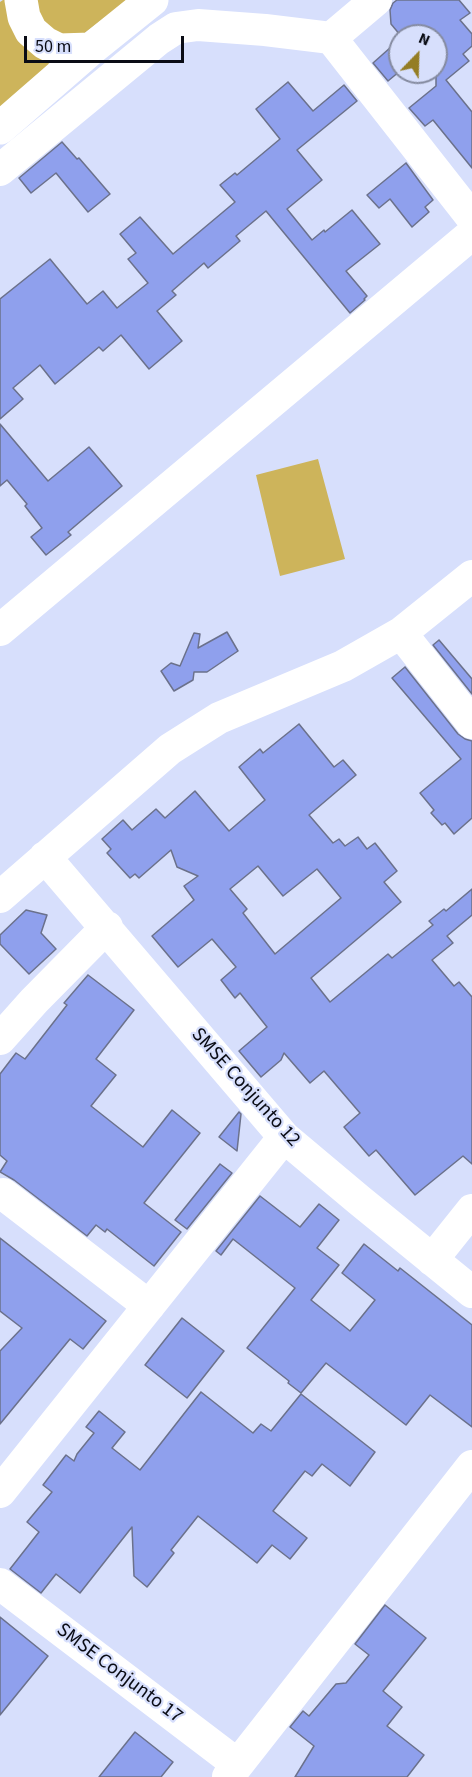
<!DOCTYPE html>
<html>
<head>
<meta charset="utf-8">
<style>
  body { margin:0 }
  #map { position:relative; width:472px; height:1777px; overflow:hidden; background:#d7dffc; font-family:"Source Sans 3",sans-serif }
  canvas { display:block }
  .north { position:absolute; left:388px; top:24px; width:60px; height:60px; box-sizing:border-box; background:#d7dffc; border:2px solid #858ba0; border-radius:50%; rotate:23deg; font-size:16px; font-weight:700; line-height:24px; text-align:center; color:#0a0c15 }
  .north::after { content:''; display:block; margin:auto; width:21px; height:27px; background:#947d24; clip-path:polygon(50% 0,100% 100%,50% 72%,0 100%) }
  .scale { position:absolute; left:24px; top:36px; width:160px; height:27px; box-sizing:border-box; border:3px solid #0a0c15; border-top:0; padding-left:8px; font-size:18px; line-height:21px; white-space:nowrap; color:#0a0c15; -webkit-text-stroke:4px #d7dffc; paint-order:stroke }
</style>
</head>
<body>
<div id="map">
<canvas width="472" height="1777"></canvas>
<div class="north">N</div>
<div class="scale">50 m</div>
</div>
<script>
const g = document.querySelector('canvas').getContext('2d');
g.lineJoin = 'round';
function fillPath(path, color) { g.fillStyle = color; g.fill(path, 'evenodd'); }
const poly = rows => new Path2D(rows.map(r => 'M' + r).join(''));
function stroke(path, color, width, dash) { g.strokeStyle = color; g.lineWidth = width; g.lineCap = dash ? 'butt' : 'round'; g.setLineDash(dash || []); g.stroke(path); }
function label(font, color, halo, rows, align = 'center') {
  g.font = font + ' "Source Sans 3",sans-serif'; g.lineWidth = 4.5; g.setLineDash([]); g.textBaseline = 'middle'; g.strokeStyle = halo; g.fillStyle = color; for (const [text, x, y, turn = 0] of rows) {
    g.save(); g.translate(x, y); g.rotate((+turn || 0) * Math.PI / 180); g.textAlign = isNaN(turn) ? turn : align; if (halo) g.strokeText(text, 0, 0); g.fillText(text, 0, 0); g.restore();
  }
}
const green = poly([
  [3,0,12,0,67,63,0,118,0,2],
  [35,0,128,0,78,38,42,29],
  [318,459,345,559,280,576,256,475]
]);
const building = poly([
  [397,0,459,0,470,13,460,20,472,34,472,46,463,54,469,61,446,80,472,112,472,168,433,120,425,126,409,108,436,86,436,36,401,36,391,24,390,10,393,3,397,0],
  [400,39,400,71,388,81,373,63,400,39],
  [288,82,313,111,344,85,357,101,297,150,322,180,287,209,312,240,324,230,325,232,352,210,380,244,346,271,367,296,364,299,365,300,350,313,266,211,236,236,240,241,208,268,204,263,172,291,176,295,157,311,182,341,149,369,121,335,103,351,99,347,55,384,40,365,13,388,23,399,0,419,0,299,50,259,87,304,103,291,117,308,148,283,128,259,136,253,120,234,140,217,173,254,235,202,220,185,235,173,237,175,280,139,256,109,288,82],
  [62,142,77,159,79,158,110,194,88,212,56,173,31,193,19,178,62,142],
  [406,163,433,200,425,207,429,212,412,227,390,199,379,208,367,195,406,163],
  [0,424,48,481,89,447,122,486,68,532,71,535,46,555,31,537,42,528,25,506,27,504,7,480,0,486,0,424],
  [227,632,238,651,207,672,194,672,193,680,174,691,161,671,171,663,180,666,194,633,200,634,198,648,227,632],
  [439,640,472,679,472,694,433,645,439,640],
  [405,667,458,734,465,739,472,741,472,818,454,834,445,823,442,825,431,813,434,810,420,793,461,759,392,678,405,667],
  [299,724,334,767,343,760,356,775,309,815,333,843,339,839,345,846,358,837,367,849,375,843,397,871,384,882,401,902,311,978,330,1002,388,954,392,958,433,925,429,921,444,909,446,911,472,889,472,915,447,936,453,943,432,960,454,986,459,982,472,997,472,1164,463,1156,415,1195,376,1150,369,1156,344,1127,360,1113,324,1071,310,1083,284,1053,281,1060,261,1077,239,1051,267,1027,240,993,235,998,221,980,236,967,212,939,178,967,152,936,194,900,184,886,198,876,177,867,171,850,139,878,135,874,130,878,107,853,111,849,102,839,123,820,132,830,156,809,165,818,195,791,229,831,265,800,239,767,260,749,263,753,299,724],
  [258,866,283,896,317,869,341,898,275,954,243,913,247,909,230,889,258,866],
  [26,910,47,915,41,933,56,949,29,974,0,944,0,935,26,910],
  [88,975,134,1010,96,1059,116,1075,91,1106,143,1147,172,1110,200,1133,144,1203,181,1232,154,1266,107,1229,105,1232,96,1225,87,1236,14,1180,0,1172,7,1161,0,1155,0,1074,16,1053,25,1059,67,1005,64,1003,88,975],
  [239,1112,241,1114,237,1151,219,1137,239,1112],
  [220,1164,232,1173,187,1229,175,1220,220,1164],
  [260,1196,300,1227,319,1204,339,1220,317,1248,339,1265,311,1300,350,1331,375,1300,342,1273,364,1244,398,1271,400,1268,472,1325,472,1427,430,1395,406,1425,326,1363,301,1393,288,1383,289,1381,247,1348,295,1288,233,1239,221,1255,216,1251,260,1196],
  [0,1238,106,1321,83,1349,70,1339,0,1424,0,1351,22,1328,0,1311,0,1238],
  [182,1318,224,1351,187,1398,145,1365,182,1318],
  [201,1392,253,1433,261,1424,271,1431,301,1394,375,1452,350,1486,322,1464,312,1476,305,1471,273,1511,307,1538,290,1559,272,1545,257,1563,198,1516,171,1550,174,1553,147,1587,134,1576,132,1527,80,1593,56,1574,41,1593,10,1569,39,1532,27,1522,52,1492,43,1485,66,1455,74,1461,77,1454,94,1433,86,1427,99,1411,125,1432,112,1448,140,1470,201,1392],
  [385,1605,426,1638,383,1691,402,1707,387,1726,424,1755,407,1777,295,1777,314,1746,290,1727,303,1711,309,1716,336,1684,346,1683,369,1655,355,1644,385,1605],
  [0,1617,48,1656,0,1715,0,1617],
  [135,1732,173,1762,161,1777,99,1777,135,1732]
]);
const minor = poly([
  [331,38,472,218],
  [0,170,159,39,176,28,198,25,265,30,331,38,376,0],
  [0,630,472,234],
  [401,633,472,723],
  [45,857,284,1137,359,1200,472,1292],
  [0,897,170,749,219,718,343,666,401,633,472,576],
  [0,1039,34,1001,107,927],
  [3,1194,149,1306],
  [432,1260,472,1210],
  [0,1492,284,1137],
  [0,1584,237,1764],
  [228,1777,472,1466]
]);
const major = poly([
  [21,0,24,17,31,31,45,43,59,50,91,49],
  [0,128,91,49,152,0]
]);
const streetNames = [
  ["SMSE Conjunto 12",245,1088,48],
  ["SMSE Conjunto 17",119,1674,37]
];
fillPath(green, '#cdb45b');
fillPath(building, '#8fa0ed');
stroke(building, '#6b718b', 1.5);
stroke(minor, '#fff', 32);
stroke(major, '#fff', 33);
label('20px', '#0a0c15', '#d7dffc', streetNames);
</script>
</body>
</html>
